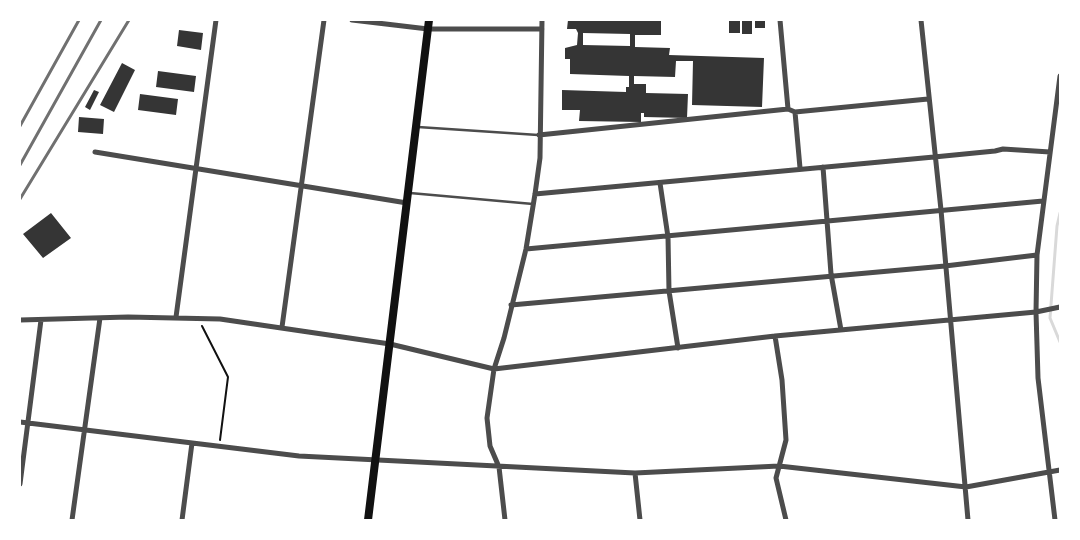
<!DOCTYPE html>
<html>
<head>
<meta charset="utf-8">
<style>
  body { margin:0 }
  #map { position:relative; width:1080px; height:540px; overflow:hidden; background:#fff; font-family:Ubuntu,sans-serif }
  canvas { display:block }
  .frame { position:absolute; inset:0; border:21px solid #fff; pointer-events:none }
</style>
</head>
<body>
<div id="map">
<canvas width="1080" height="540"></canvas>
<div class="frame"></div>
</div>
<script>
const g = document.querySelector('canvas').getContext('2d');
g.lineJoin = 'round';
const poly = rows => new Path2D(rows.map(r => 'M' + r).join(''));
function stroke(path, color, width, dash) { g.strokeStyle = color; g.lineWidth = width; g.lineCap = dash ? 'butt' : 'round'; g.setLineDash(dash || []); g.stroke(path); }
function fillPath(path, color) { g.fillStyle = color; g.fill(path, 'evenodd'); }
const stream = poly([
  [1060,213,1057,226,1050,318,1060,342]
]);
const building = poly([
  [568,20,661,20,661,35,635,35,635,47,670,48,669,55,764,58,762,107,692,105,693,61,676,61,675,77,634,76,634,84,646,84,646,93,688,94,687,118,644,117,644,113,641,113,641,122,579,121,580,110,562,110,562,90,626,92,626,87,629,87,629,76,570,74,570,59,565,59,565,48,577,45,578,33,576,29,567,29],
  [583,33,630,34,630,46,583,45],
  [729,20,740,20,740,33,729,33],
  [742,20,752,20,752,34,742,34],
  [755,20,765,20,765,28,755,28],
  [179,30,203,33,201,50,177,46],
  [122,63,135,70,114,112,100,105],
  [158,71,196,76,194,92,156,87],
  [94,90,99,92,90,110,85,107],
  [140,94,178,99,176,115,138,110],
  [79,117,104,119,103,134,78,132],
  [51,213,71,238,43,258,23,234]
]);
const path = poly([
  [202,326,228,377,220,440]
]);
const service = poly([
  [418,127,538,135],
  [410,193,533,204]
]);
const minor = poly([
  [352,20,428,29,542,29],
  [780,20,788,109],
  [921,20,941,210,968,520],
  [795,112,800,168],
  [539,135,788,109,795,112,928,99],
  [95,152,407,203],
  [823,167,831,274,841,330],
  [660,183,668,237,669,291,678,348],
  [535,194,934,157,995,151,1003,149,1050,152],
  [526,249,1043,201],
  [511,305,945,266,1037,255],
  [176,317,216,20],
  [20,320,128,317,220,319,390,344,494,369,775,336,1036,312,1060,307],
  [282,327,324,20],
  [775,336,782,380,786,440,776,478,786,520],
  [20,422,299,456,635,473,779,466,966,487,1060,470],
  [635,473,640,520],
  [20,484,41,320],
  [72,520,100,318],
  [182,520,192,443],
  [505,520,499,467,490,446,487,418,494,369,504,338,526,249,535,194,540,158,542,20],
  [1055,520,1038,378,1036,312,1037,255,1060,76]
]);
const secondary = poly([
  [368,520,429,20]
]);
const rail = poly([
  [20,126,79,20],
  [20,165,101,20],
  [20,199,129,20]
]);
stroke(stream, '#d9d9d9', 3);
fillPath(building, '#353535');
stroke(path, '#111', 2);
stroke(service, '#4c4c4c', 2.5);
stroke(minor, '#4c4c4c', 5);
stroke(secondary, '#111', 8);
stroke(rail, '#707070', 3);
</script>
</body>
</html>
